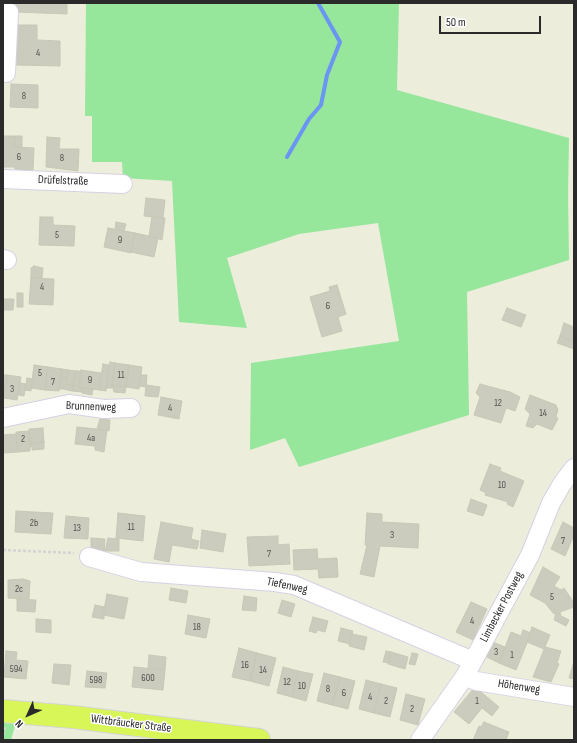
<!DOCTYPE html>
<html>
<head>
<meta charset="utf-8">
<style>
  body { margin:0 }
  #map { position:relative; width:577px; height:743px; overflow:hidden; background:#ededdc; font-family:"Sofia Sans Condensed",sans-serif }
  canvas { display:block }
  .frame { position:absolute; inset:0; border:4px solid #2a2a2a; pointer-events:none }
  .north { position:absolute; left:8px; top:695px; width:40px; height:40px; -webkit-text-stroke:3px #fff; paint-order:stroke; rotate:225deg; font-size:11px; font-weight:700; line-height:16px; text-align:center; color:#2a2a2a }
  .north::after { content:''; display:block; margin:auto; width:14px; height:18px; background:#2a2a2a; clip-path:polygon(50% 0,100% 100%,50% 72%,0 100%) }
  .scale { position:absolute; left:439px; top:16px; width:102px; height:18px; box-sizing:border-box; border:2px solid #2a2a2a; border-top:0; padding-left:5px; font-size:12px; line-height:14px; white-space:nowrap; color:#2a2a2a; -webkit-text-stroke:3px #fff; paint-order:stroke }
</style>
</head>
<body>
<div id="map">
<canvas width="577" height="743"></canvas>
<div class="frame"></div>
<div class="north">N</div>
<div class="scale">50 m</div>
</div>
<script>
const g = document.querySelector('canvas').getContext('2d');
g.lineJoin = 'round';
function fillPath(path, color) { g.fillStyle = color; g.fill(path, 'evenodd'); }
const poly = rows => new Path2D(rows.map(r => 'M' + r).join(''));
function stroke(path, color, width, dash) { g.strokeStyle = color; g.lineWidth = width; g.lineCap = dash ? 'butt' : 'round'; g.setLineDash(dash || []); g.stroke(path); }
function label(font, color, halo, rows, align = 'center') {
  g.font = font + ' "Sofia Sans Condensed",sans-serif'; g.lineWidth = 3; g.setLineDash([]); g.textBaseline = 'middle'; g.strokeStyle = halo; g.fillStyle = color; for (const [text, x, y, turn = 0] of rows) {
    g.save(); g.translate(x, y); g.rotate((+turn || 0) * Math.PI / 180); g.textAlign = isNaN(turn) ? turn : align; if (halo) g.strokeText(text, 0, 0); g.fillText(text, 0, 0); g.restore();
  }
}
const green = poly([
  [86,3,399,3,397,90,569,138,568,194,569,260,467,292,469,415,299,467,285,438,250,450,251,363,399,341,378,223,299,234,227,258,247,328,179,322,172,181,123,178,122,162,92,162,92,116,85,116],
  [3,721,16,722,11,740,3,740]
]);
const stream = poly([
  [287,157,309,119,321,105,327,75,340,42,318,3]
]);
const building = poly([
  [16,3,67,3,67,14,16,12,16,3],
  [16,25,37,25,37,40,60,41,60,66,15,65,16,25],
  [11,84,38,85,38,108,10,107,11,84],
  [3,136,15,136,14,147,34,148,33,170,15,169,15,167,3,167,3,136],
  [15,136,22,136,22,147,14,147,15,136],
  [47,137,60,138,59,149,79,149,78,171,46,167,47,137],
  [146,198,165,200,163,218,144,216,146,198],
  [152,216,165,218,162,240,149,236,152,216],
  [40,217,53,217,53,225,75,226,74,246,39,245,40,217],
  [116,222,126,224,124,231,115,229,116,222],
  [108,228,135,233,131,253,104,247,108,228],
  [135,233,158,238,154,257,131,252,135,233],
  [34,266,43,268,42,278,31,278,31,268,34,266],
  [31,278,54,279,53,305,29,304,31,278],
  [337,285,346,314,338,317,342,331,322,337,310,297,330,291,329,287,337,285],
  [17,293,23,293,23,307,17,307,17,293],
  [3,299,14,299,13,310,3,310,3,299],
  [507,308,526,315,521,327,502,320,507,308],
  [564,323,574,327,574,341,560,336,564,323],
  [560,336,574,341,574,349,557,343,560,336],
  [110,362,115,363,112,388,106,388,110,362],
  [115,363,129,365,126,387,112,385,115,363],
  [103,364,109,365,106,391,99,390,103,364],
  [34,365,48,367,45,390,31,388,34,365],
  [129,365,142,367,139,389,126,387,129,365],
  [48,367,62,369,59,391,45,390,48,367],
  [62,369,68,370,67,377,61,376,62,369],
  [68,370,76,371,73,386,66,384,68,370],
  [81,370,101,373,99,390,79,387,81,370],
  [76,371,81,371,79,387,82,388,82,392,72,391,76,371],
  [3,375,7,375,4,398,3,398,3,375],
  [7,375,21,377,17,400,4,398,7,375],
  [141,375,147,375,146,387,140,386,141,375],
  [61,376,67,377,63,389,59,389,61,376],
  [27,378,32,379,31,391,25,390,27,378],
  [20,383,26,384,24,396,18,395,20,383],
  [64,384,73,386,72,391,63,389,64,384],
  [480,384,510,392,520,397,515,411,506,408,501,423,474,415,480,397,476,393,480,384],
  [112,385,126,387,125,393,114,392,112,385],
  [146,385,160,387,158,397,145,396,146,385],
  [82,388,93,389,92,395,82,393,82,388],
  [530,395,556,405,558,410,556,416,558,419,552,430,537,424,533,428,526,426,530,414,525,409,530,395],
  [161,397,182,401,179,419,158,415,161,397],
  [100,419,110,420,109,431,97,429,100,419],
  [77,427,107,430,104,452,95,450,95,446,75,444,77,427],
  [43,428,44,442,30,443,29,429,43,428],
  [29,431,30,451,18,452,16,432,29,431],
  [17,434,18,452,3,453,3,435,17,434],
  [44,442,44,449,32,450,32,447,30,447,30,443,44,442],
  [490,464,501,468,500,471,524,481,513,507,507,504,508,502,485,495,486,493,480,490,490,464],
  [471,499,487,505,483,516,467,511,471,499],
  [16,511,53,513,51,534,15,532,16,511],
  [118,513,145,516,143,541,116,538,118,513],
  [367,513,382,514,382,522,419,524,418,548,380,546,374,577,360,574,367,545,365,545,367,513],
  [66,516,89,518,88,539,64,538,66,516],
  [161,522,193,528,191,539,199,541,197,549,172,545,169,562,154,559,161,522],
  [563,522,574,528,574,535,565,556,551,549,563,522],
  [202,530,226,534,223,552,200,548,202,530],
  [278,536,278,545,289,544,290,564,249,566,247,537,278,536],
  [91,538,105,539,104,552,91,551,91,538],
  [108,538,119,539,119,551,105,551,108,538],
  [317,549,318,559,337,558,338,577,319,578,318,569,294,570,293,550,317,549],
  [543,567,560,577,554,586,561,590,564,588,574,603,574,607,560,612,561,616,569,620,566,626,554,620,556,613,554,614,545,603,530,595,543,567],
  [23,579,30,581,29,599,8,598,8,580,23,579],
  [171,588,188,591,186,603,169,600,171,588],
  [107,594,128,598,124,619,103,615,107,594],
  [244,596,257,598,256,611,242,610,244,596],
  [17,599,36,600,35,612,17,611,17,599],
  [282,600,295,604,291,617,278,613,282,600],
  [471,602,487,609,473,640,456,632,471,602],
  [95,605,104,607,104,619,92,617,95,605],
  [188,615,210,619,206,638,185,634,188,615],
  [313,617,328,621,325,632,317,630,316,633,309,631,313,617],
  [36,619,51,620,51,633,36,632,36,619],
  [532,627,550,635,544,649,527,642,532,627],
  [341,628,353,631,350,644,338,641,341,628],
  [523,630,531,633,516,670,499,663,511,632,521,636,523,630],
  [352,634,367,637,364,650,349,646,352,634],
  [493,642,505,647,499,663,487,657,493,642],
  [545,647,561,651,557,663,559,664,551,682,533,677,545,647],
  [239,648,257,653,250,681,232,677,239,648],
  [6,651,17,652,16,660,28,661,26,679,4,677,6,651],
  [386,651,391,652,388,663,383,662,386,651],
  [391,652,408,657,405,669,388,664,391,652],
  [257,653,276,658,269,686,250,681,257,653],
  [412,653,418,654,415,665,409,664,412,653],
  [149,655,166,657,165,670,148,668,149,655],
  [574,661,574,679,569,678,574,661],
  [54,664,71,665,69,685,52,683,54,664],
  [134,667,165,670,163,690,132,687,134,667],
  [283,667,298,671,292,697,277,693,283,667],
  [87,671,107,673,105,688,85,687,87,671],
  [298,671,313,674,306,701,292,697,298,671],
  [324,673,340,677,332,705,317,701,324,673],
  [340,677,355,681,348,709,332,705,340,677],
  [366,680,381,684,374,713,359,709,366,680],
  [381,684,397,688,390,717,374,713,381,684],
  [475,687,499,707,492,716,482,708,469,724,454,712,475,687],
  [406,694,425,699,418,725,400,720,406,694],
  [484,722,509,732,506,740,473,740,479,726,481,727,484,722]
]);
const path = poly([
  [3,550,74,553],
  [3,735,5,727]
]);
const minor = poly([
  [3,12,9,12,6,73,3,72],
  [3,179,123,184],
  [3,259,7,260],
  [3,418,69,404,104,409,131,408],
  [89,557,141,572,275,582,294,585,473,661],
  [465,676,476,681,574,697],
  [420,740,465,676,530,555,551,503,562,484,574,468]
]);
const major = poly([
  [3,711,73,717,259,740]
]);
const numberNames = [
  ["4",38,53],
  ["8",24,96],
  ["6",19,157],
  ["8",62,158],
  ["5",57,235],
  ["9",120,240],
  ["4",42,287],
  ["6",328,306],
  ["5",40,373],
  ["11",121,375],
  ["9",90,380],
  ["7",53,382],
  ["3",12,389],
  ["12",498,403],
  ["4",170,408],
  ["14",543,413],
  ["4a",91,438],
  ["2",23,439],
  ["10",502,485],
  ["2b",34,523],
  ["11",131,527],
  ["13",77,528],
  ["3",392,535],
  ["7",563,541],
  ["7",269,554],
  ["2c",19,589],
  ["5",552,597],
  ["4",472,621],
  ["18",197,627],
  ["3",496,652],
  ["1",512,655],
  ["16",245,665],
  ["594",16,669],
  ["14",263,670],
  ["600",148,678],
  ["598",96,680],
  ["12",287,682],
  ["10",302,686],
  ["8",328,689],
  ["6",344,693],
  ["4",370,697],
  ["2",386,701],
  ["1",477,701],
  ["2",412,709]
];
const streetNames = [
  ["Drüfelstraße",63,181,2],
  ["Brunnenweg",91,407,2],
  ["Tiefenweg",287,586,12],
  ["Limbecker Postweg",502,607,-62],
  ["Höhenweg",519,687,9],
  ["Wittbräucker Straße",131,724,7]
];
fillPath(green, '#96e69c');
stroke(stream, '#6b95f3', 4);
fillPath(building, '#cbcbbe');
stroke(building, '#c7c8b5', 1);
stroke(minor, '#d5d1e4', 20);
stroke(major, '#d4d4d4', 24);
stroke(path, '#d4d4d4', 2.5, [3, 2]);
stroke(minor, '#fff', 18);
stroke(major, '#d8f658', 22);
label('10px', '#52524f', null, numberNames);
label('12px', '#2a2a2a', '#fff', streetNames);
</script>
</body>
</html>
